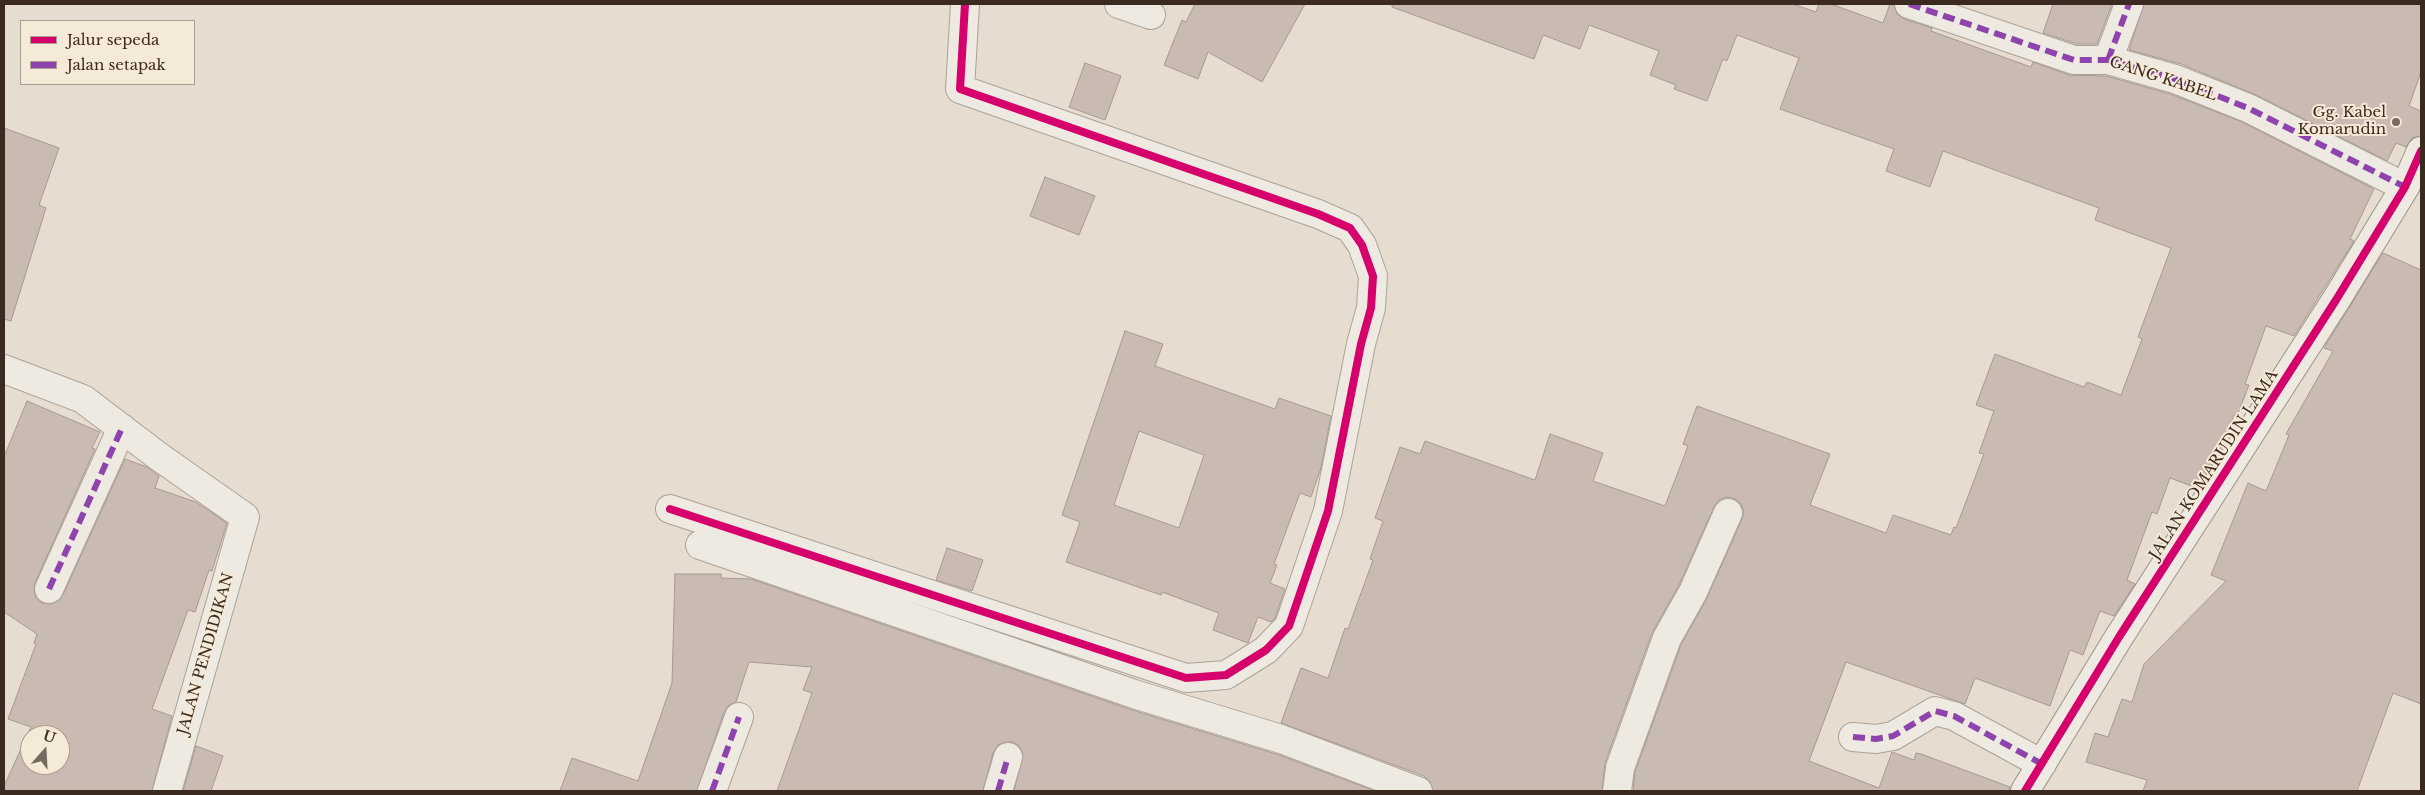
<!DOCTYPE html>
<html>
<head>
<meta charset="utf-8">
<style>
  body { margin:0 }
  #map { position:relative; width:2425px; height:795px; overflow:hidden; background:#e6ddd0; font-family:"Libre Baskerville",serif }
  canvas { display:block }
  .frame { position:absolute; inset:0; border:5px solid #3a2a20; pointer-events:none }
  .legend { position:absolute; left:20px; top:20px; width:175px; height:65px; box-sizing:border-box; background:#f5ead7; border:1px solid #aa9d8e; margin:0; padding:6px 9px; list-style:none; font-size:15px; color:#3a2a20 }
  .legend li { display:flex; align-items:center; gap:10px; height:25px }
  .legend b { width:25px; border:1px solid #aa9d8e }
  .north { position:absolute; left:20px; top:725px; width:50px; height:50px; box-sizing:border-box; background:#f5ead7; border:1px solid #aa9d8e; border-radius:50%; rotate:19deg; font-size:14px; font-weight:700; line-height:20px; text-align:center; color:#3a2a20 }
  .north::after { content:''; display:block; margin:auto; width:18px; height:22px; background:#76695e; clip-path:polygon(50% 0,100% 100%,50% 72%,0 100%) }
</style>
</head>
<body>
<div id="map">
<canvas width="2425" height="795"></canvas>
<div class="frame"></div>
<ul class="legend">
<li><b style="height:6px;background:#d6006c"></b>Jalur sepeda</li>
<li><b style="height:6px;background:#8e44ad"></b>Jalan setapak</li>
</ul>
<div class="north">U</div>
</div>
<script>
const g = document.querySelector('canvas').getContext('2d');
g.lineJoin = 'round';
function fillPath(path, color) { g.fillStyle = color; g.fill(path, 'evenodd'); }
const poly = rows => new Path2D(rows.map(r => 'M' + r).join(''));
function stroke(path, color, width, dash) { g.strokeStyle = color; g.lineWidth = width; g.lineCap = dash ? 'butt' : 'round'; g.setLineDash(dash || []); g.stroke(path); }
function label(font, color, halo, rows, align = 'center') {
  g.font = font + ' "Libre Baskerville",serif'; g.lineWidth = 4; g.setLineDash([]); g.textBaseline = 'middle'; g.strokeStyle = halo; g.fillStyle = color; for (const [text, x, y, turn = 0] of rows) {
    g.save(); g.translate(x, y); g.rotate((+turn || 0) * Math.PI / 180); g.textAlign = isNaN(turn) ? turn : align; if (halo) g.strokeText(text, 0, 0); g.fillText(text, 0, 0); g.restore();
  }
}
const building = poly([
  [1195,4,1305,4,1262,82,1208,52,1198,79,1164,65,1182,20,1186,22,1195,4],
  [1392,4,1793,4,1816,12,1819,4,1831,4,1883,23,1890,4,1894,4,1897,14,1904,19,1932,28,1931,31,2031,67,2033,62,2069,75,2106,76,2170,94,2242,122,2374,189,2350,239,2354,241,2294,336,2266,326,2245,384,2249,385,2237,416,2234,415,2220,451,2197,488,2170,478,2157,514,2152,512,2127,580,2135,584,2114,616,2100,611,2083,655,2070,650,2050,706,1975,678,1965,704,1846,662,1809,761,1879,788,1892,752,1914,760,1916,753,1921,754,2010,787,2009,791,1633,791,1635,772,1681,645,1707,598,1742,519,1744,512,1741,504,1735,499,1727,497,1719,500,1714,507,1679,585,1652,633,1605,763,1602,791,1433,791,1430,782,1424,776,1281,723,1301,668,1328,678,1345,628,1348,629,1373,560,1370,559,1383,521,1375,518,1400,447,1420,454,1425,441,1535,480,1550,434,1603,453,1593,481,1665,506,1688,446,1683,444,1697,406,1830,454,1810,505,1886,533,1893,515,1951,535,1954,527,1956,528,1984,454,1979,453,1994,411,1976,405,1995,354,2084,387,2087,382,2121,395,2142,339,2138,337,2171,248,2095,220,2099,208,1943,151,1930,187,1886,171,1894,149,1780,109,1799,58,1737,35,1727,61,1723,59,1707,101,1674,89,1676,85,1650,75,1659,51,1589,25,1580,49,1543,35,1534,59,1392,7,1392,4],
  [2053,4,2112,4,2097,44,2077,44,2043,33,2053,4],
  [2144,4,2421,4,2421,72,2409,106,2421,111,2421,136,2412,138,2406,147,2396,143,2387,161,2254,94,2181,64,2129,50,2144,4],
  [1085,63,1121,76,1105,120,1069,107,1085,63],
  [4,128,59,148,39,205,46,208,11,321,4,319,4,128],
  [1045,177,1095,196,1079,235,1030,216,1045,177],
  [2383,253,2421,270,2421,704,2393,693,2357,791,2143,791,2147,780,2086,762,2095,733,2108,737,2122,699,2132,702,2144,664,2226,581,2211,575,2248,483,2266,491,2289,435,2286,434,2333,351,2324,348,2383,253],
  [1125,331,1163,344,1155,366,1275,409,1279,398,1331,416,1321,468,1311,497,1300,493,1274,564,1277,565,1270,583,1285,589,1275,618,1271,622,1258,617,1248,643,1213,630,1219,613,1162,592,1161,595,1066,562,1080,522,1062,515,1125,331],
  [1139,431,1204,455,1179,528,1114,505,1139,431],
  [27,401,100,432,92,448,95,449,35,583,34,591,36,598,42,603,51,604,58,601,63,595,125,459,147,467,159,476,155,488,196,502,227,523,212,571,209,570,195,612,188,610,152,709,172,716,152,791,4,791,4,786,31,727,8,719,36,644,34,643,37,634,4,612,4,457,27,401],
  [30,735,60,735,60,765,30,765,30,735],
  [947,548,983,560,972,591,936,580,947,548],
  [675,574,721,574,721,578,751,579,1129,709,1276,754,1375,791,1014,791,1023,754,1019,746,1013,742,1005,742,998,745,993,753,983,791,777,791,812,693,803,690,812,667,749,662,736,702,729,705,724,712,697,791,560,791,572,758,638,781,672,683,675,574],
  [196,746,223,756,211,791,183,791,196,746]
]);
const street = poly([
  [1119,4,1151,15],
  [1909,4,2074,60,2108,60,2175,79,2248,108,2405,187],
  [2108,60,2129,4],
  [4,369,83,399,158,456,245,517,167,791],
  [670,509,1186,678,1226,675,1266,650,1289,626,1328,511,1361,344,1371,308,1373,276,1362,245,1350,228,1318,214,960,89,965,4],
  [700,545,1134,694,1281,739,1418,791],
  [49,589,122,428],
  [1853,737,1876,739,1893,736,1935,711,1954,716,2042,764],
  [712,791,739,717],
  [998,791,1008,757],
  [1617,791,1620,768,1667,638,1693,592,1728,513]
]);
const secondary = poly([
  [2025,791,2119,637,2336,300,2405,187,2421,151]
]);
const quiet = poly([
  [1909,4,2074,60,2108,60,2175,79,2248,108,2405,187],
  [2108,60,2129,4],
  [49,589,122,428],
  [1853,737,1876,739,1893,736,1935,711,1954,716,2042,764],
  [712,791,739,717],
  [998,791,1008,757]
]);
const cycleway = poly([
  [670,509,1186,678,1226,675,1266,650,1289,626,1328,511,1361,344,1371,308,1373,276,1362,245,1350,228,1318,214,960,89,965,4],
  [2025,791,2119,637,2336,300,2405,187,2421,151]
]);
const markers = [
  [2396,122,5,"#76695e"]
];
const streetNames = [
  ["GANG KABEL",2163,79,18],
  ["JALAN KOMARUDIN LAMA",2214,465,-57],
  ["JALAN PENDIDIKAN",206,654,-74]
];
const poiNames = [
  ["Gg. Kabel",2386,113],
  ["Komarudin",2386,130]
];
fillPath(building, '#c9bbb1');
stroke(building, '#a6998f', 1);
stroke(street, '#aba298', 30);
stroke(secondary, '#9b9288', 30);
stroke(street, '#eee9e1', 28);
stroke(secondary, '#eee9e1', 28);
stroke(quiet, '#8e44ad', 6, [12, 6]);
stroke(cycleway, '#d6006c', 8);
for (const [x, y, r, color] of markers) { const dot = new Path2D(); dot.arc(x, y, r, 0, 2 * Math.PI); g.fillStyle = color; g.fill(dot); stroke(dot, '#f5ead7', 2); }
label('15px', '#3a2a20', '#f5ead7', streetNames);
label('15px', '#3a2a20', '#f5ead7', poiNames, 'right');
</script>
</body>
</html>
